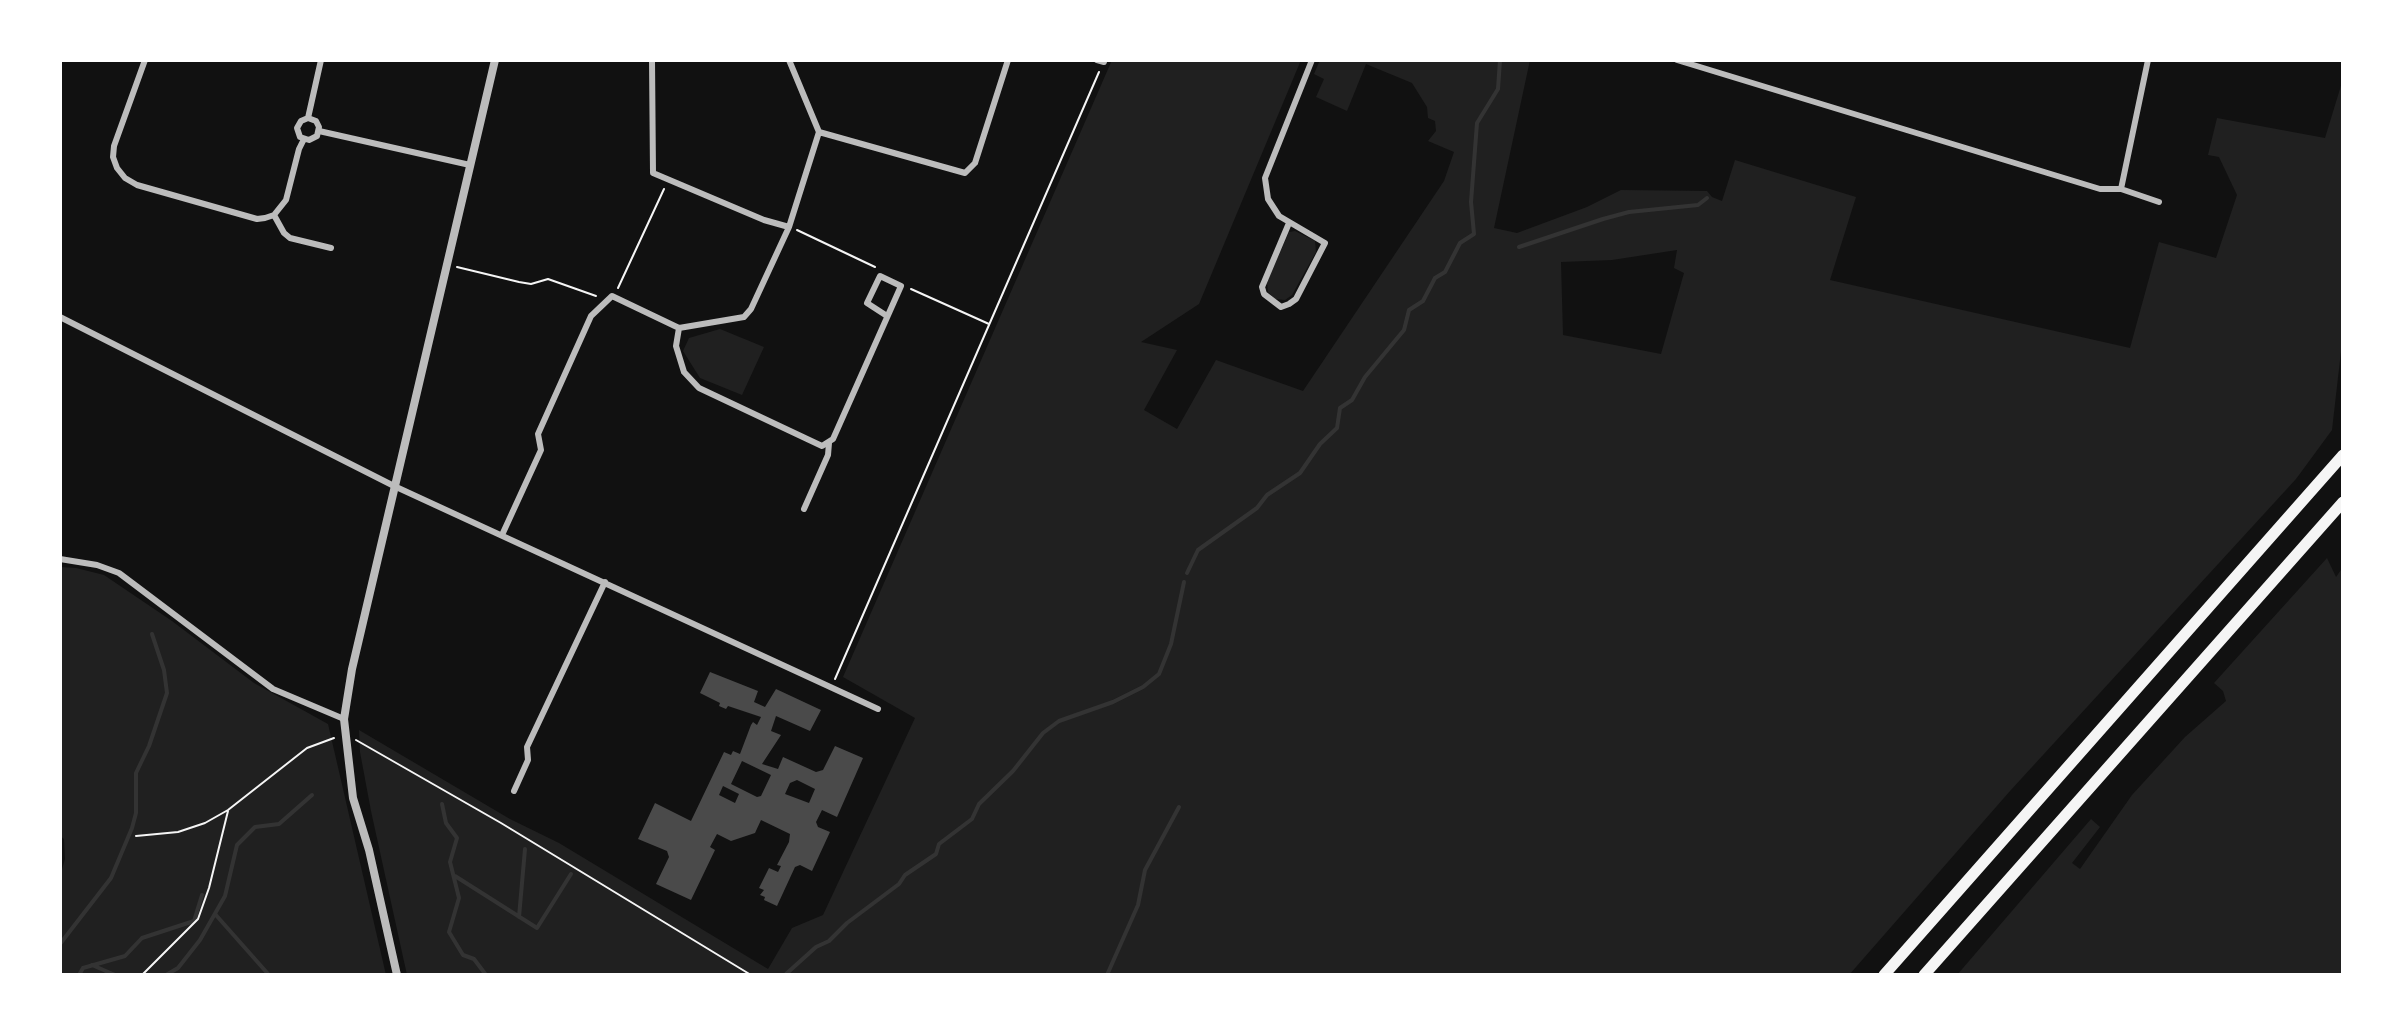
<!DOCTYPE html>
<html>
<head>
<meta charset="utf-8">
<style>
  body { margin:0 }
  #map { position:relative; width:2403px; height:1035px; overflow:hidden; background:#111; font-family:"Archivo Narrow",sans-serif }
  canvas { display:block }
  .frame { position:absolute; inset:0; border:62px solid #fff; pointer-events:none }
</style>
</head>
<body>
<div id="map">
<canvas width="2403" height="1035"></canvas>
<div class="frame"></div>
</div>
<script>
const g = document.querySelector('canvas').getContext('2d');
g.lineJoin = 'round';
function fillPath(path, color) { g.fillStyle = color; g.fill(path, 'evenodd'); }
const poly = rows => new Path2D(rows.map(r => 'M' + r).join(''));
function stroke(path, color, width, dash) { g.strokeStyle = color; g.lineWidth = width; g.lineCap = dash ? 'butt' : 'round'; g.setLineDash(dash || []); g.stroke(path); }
const green = poly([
  [1112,60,1301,60,1199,304,1141,342,1177,350,1144,410,1177,429,1216,360,1303,391,1444,181,1454,152,1428,141,1436,131,1435,121,1428,118,1427,107,1412,83,1366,64,1347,111,1316,97,1324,79,1314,74,1320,60,1530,60,1494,228,1517,233,1587,207,1621,190,1707,191,1712,197,1722,201,1735,160,1856,197,1830,280,2130,348,2159,242,2216,258,2237,195,2219,157,2208,155,2217,118,2325,138,2343,79,2343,334,2332,430,2296,479,2010,791,1849,975,407,975,371,811,360,752,359,730,510,819,559,843,768,969,792,928,823,915,915,718,843,677],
  [1677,250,1674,268,1684,273,1661,354,1563,335,1561,262,1612,260],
  [1295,231,1315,241,1316,252,1292,295,1285,300,1275,299,1268,292,1267,282,1289,232],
  [720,329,764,347,742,395,700,378,683,351,689,338],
  [2327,558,2336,577,2343,567,2343,975,1957,975,2091,819,2100,827,2072,863,2080,869,2132,795,2185,737,2226,701,2223,691,2214,683],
  [60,567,76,568,104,575,172,621,254,683,328,724,386,975,60,975,60,876,65,859,64,839,60,836]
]);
const stream = poly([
  [1519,247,1603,219,1629,212,1698,205,1707,198],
  [1187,573,1198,550,1257,508,1267,495,1300,473,1320,444,1337,428,1340,408,1352,400,1365,377,1404,330,1409,310,1423,301,1435,278,1445,272,1460,243,1474,234,1471,202,1477,123,1498,89,1500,60],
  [442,804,446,823,457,838,450,862,459,898,449,932,463,955,474,959,486,975],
  [455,876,537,928,571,874],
  [215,914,269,975],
  [519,917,525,849],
  [60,944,111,878,132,828,136,813,136,773,149,746,167,693,164,670,152,634],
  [92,965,115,975],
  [786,974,816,947,829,941,847,923,899,884,905,875,936,854,939,844,972,819,979,804,1013,771,1043,733,1059,721,1113,702,1143,687,1159,674,1171,644,1184,582],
  [79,975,83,968,125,956,142,938,194,921,202,895],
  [166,975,178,968,200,940,225,896,237,845,255,827,279,824,312,795],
  [1107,975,1138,905,1145,870,1179,807]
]);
const building = poly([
  [710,672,758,691,754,702,765,707,776,689,821,710,810,731,776,716,771,731,781,735,762,764,778,769,783,757,816,772,823,770,835,746,863,758,837,817,822,810,816,822,818,827,830,832,812,871,800,865,795,867,777,906,764,900,765,897,760,895,764,890,759,888,769,868,778,872,781,866,777,865,789,842,790,834,761,820,755,833,731,841,717,834,710,847,715,850,691,900,656,884,669,857,667,851,638,839,655,803,691,821,724,752,731,755,733,751,740,754,751,725,753,722,757,725,761,717,728,706,726,709,719,706,720,703,700,693],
  [742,761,771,775,761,796,757,797,731,784],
  [797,780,815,789,809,803,785,794,790,783],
  [723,786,739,794,735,803,719,795]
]);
const path = poly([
  [797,230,875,267],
  [457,267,519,282,531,284,548,279,596,296],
  [618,288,664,189],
  [911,289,989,324],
  [835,679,1099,72],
  [356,740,501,823,751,975],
  [136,836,178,832,205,823,228,810,307,748,334,738],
  [142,975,198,919,209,888,228,811]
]);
const minor = poly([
  [145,60,114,146,113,157,117,168,125,178,137,185,257,219,265,218,274,215,286,200,299,149,304,139],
  [652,60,653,173,764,220,789,227,819,132,789,60],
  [1097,60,1104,62],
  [1677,60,2100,189,2121,189,2159,202],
  [308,118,316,121,319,127,317,136,309,140,300,137,297,128,301,121,308,118,321,60],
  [319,131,470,165],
  [819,132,965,173,975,163,1008,60],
  [2121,189,2148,60],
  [274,215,284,233,290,238,331,248],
  [1289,223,1262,287,1264,294,1281,307,1289,304,1296,299,1325,243,1279,216,1268,199,1265,178,1312,60],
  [60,317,394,486,878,709],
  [679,328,744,317,751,309,789,227],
  [804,509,828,455,829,443],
  [502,535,541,450,538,434,591,316,612,296,679,328,676,346,684,372,699,388,822,446,833,439,901,286,880,276,867,303,887,316],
  [60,559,97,565,119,573,273,689,344,719],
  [514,791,528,760,527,747,605,582]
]);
const tertiary = poly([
  [397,975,369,850,353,798,344,719,352,669,495,60]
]);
const motorway = poly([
  [1884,975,2343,455],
  [1924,975,2343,502]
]);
fillPath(green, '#202020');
stroke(stream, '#333', 4);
fillPath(building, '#4a4a4a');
stroke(path, '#f5f5f5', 2);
stroke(minor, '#bcbcbc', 6);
stroke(tertiary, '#bcbcbc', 8);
stroke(motorway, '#f5f5f5', 11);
</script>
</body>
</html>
